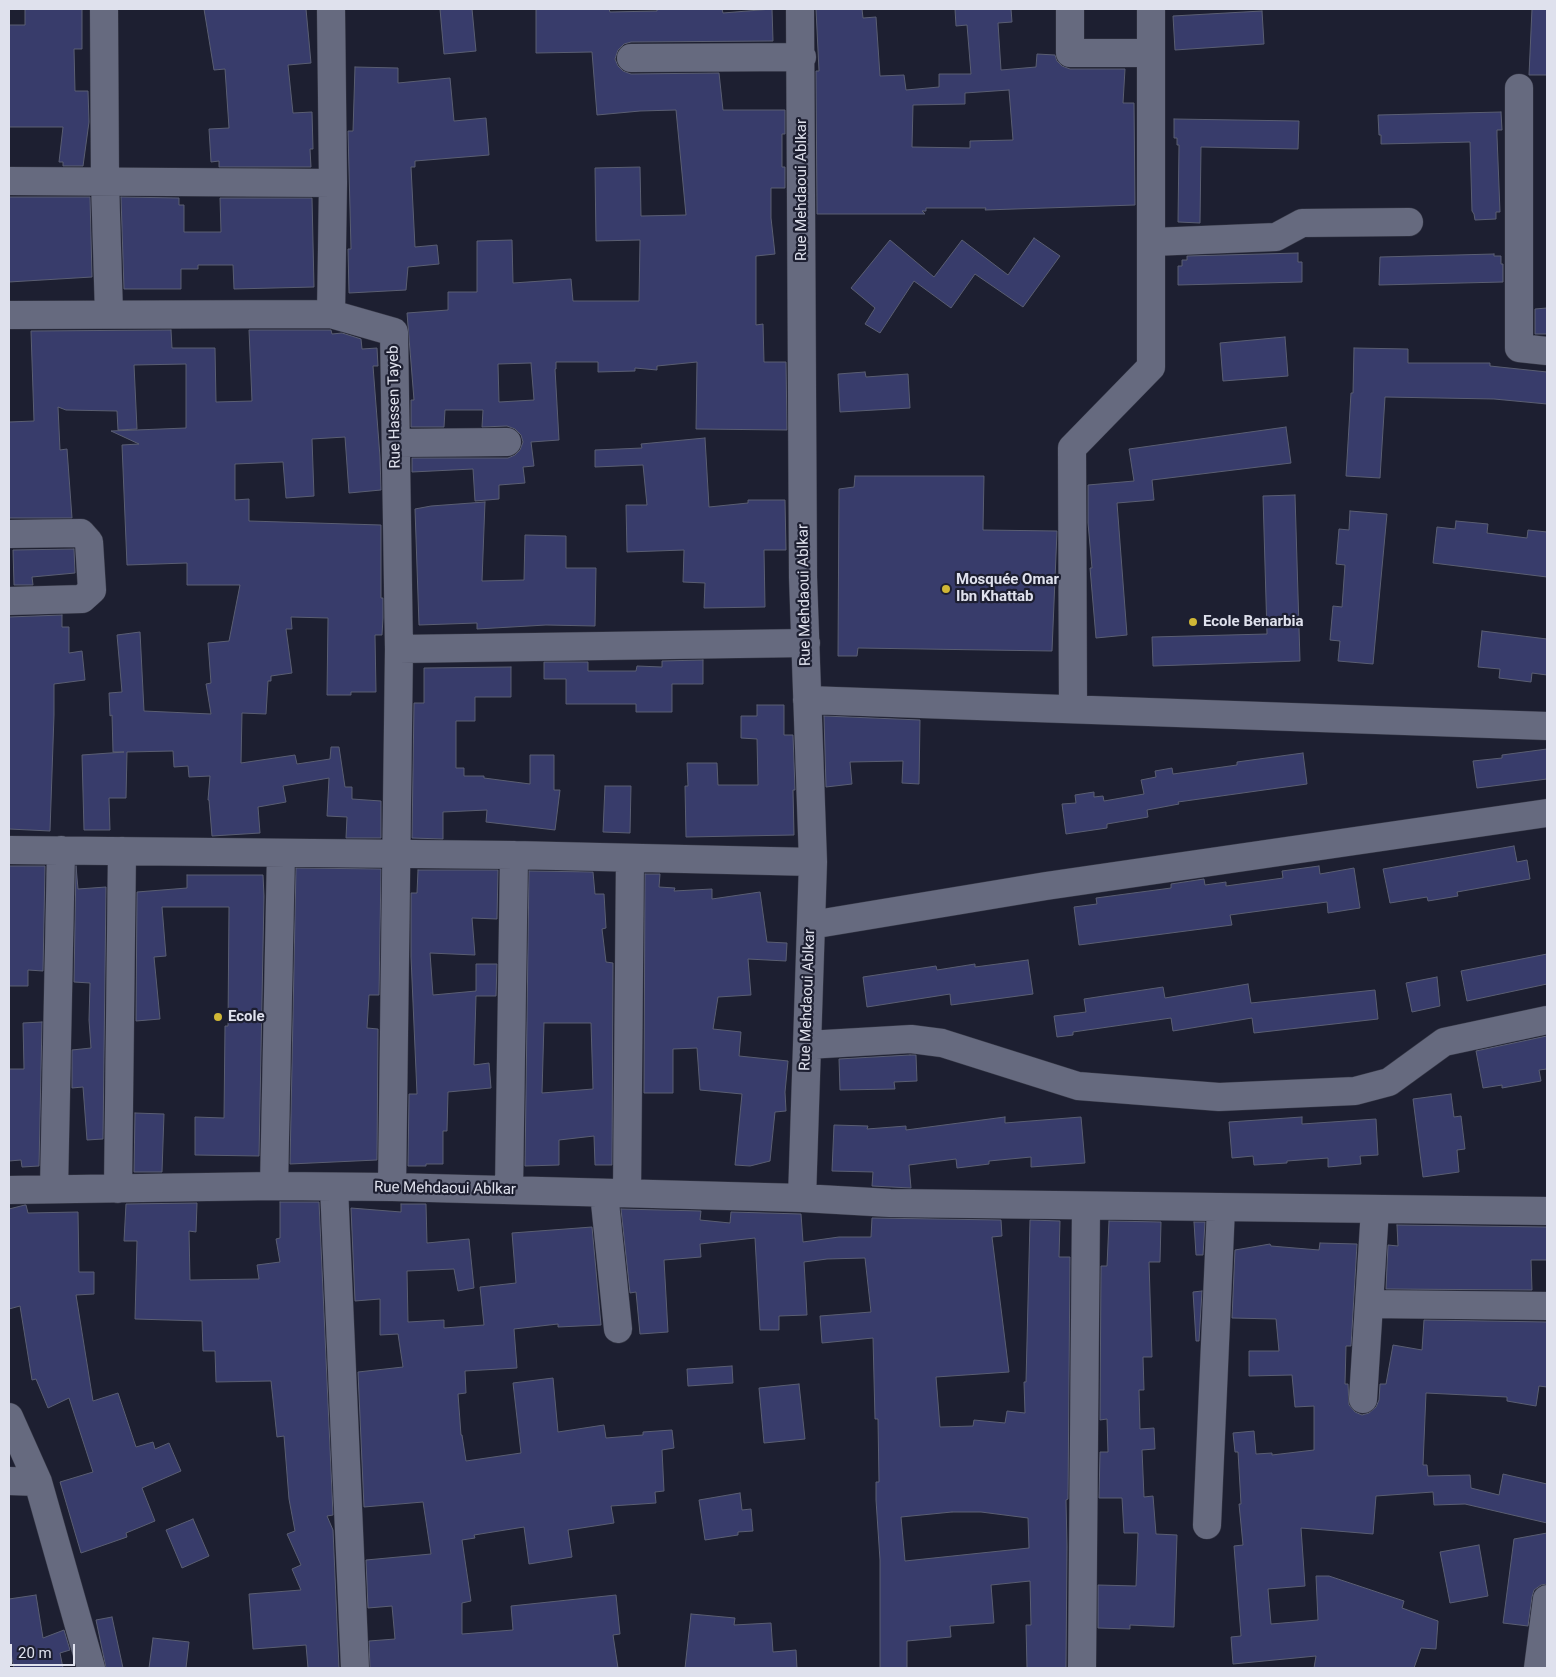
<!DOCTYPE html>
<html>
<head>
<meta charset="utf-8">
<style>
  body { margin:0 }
  #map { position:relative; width:1556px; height:1677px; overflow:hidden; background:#1d1f31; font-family:Roboto,sans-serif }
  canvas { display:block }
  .frame { position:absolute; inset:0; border:10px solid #dfe1ed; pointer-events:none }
  .scale { position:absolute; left:10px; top:1644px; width:65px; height:22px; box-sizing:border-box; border:2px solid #dfe1ed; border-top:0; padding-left:6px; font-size:15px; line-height:18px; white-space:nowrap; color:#dfe1ed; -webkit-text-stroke:4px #1d1f31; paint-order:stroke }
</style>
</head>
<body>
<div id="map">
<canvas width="1556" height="1677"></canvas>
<div class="frame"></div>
<div class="scale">20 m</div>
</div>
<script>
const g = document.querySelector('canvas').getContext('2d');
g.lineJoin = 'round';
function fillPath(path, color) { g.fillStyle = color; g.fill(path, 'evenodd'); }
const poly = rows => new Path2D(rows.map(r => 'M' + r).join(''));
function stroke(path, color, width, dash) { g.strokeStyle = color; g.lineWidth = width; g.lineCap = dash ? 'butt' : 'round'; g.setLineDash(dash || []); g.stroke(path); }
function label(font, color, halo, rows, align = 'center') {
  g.font = font + ' Roboto,sans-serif'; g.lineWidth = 4.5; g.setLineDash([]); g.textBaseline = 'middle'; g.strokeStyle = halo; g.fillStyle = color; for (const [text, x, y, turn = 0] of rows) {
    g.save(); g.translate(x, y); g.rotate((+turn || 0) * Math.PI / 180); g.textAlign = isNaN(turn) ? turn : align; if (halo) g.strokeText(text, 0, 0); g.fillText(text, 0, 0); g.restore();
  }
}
const building = poly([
  [25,9,82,9,82,49,74,49,75,91,88,91,89,122,83,166,63,166,63,162,59,162,63,127,9,127,9,25,25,25,25,9],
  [204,9,306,9,311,63,288,65,293,113,312,112,313,149,310,149,311,167,219,167,219,161,211,162,209,129,229,128,225,69,214,70,204,9],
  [440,9,472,9,476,51,444,54,440,9],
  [536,9,609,9,610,12,657,11,657,9,722,9,723,13,772,9,773,41,631,42,624,44,618,50,615,59,618,66,623,71,631,74,719,73,723,110,785,110,785,134,782,134,782,167,785,167,785,188,771,188,771,218,775,254,756,256,756,325,763,324,764,362,786,362,787,430,696,429,697,362,657,366,657,370,635,368,635,371,598,372,598,362,556,362,556,369,555,369,559,440,531,442,534,466,523,467,525,483,499,485,499,499,475,501,473,469,412,472,412,458,508,458,515,455,520,450,523,442,521,435,515,429,507,426,482,427,483,410,445,410,444,427,411,427,411,400,414,400,407,313,448,310,448,292,477,292,477,241,512,240,513,283,571,279,573,301,639,301,640,240,596,241,595,168,640,167,641,216,686,215,676,110,640,111,597,115,592,52,536,53,536,9],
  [531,363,534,400,499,402,498,364,531,363],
  [816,9,862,9,863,18,876,17,880,76,904,75,906,90,939,87,939,74,971,74,967,25,956,26,955,9,1011,9,1012,22,998,23,1001,70,1036,67,1037,54,1055,55,1057,61,1062,66,1070,69,1125,69,1123,103,1134,103,1135,205,985,210,986,208,926,208,926,211,922,211,925,214,817,214,816,71,819,71,816,9],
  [1009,90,1013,140,970,141,970,148,912,147,913,105,965,104,965,93,1009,90],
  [1532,9,1547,9,1547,75,1529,75,1532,9],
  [1262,11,1264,44,1175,50,1173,16,1262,11],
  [355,67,398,68,398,83,450,78,454,121,486,118,489,155,415,161,415,167,411,167,415,247,437,245,439,264,408,267,406,290,349,293,348,249,351,249,348,131,353,131,355,67],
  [1501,112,1502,130,1497,130,1497,136,1500,212,1496,212,1496,219,1475,220,1474,214,1472,211,1470,142,1381,144,1381,135,1379,135,1378,115,1501,112],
  [1174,119,1299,121,1298,149,1201,147,1200,223,1178,222,1179,145,1177,145,1177,138,1174,138,1174,119],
  [9,197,90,197,92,277,9,282,9,197],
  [121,197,179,198,179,205,184,205,184,232,221,232,220,198,312,198,314,287,234,289,233,265,198,265,198,269,181,269,181,289,124,289,121,197],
  [1034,238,1060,256,1023,307,975,274,951,308,914,281,880,333,865,324,875,308,851,288,890,240,934,277,962,240,1008,275,1034,238],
  [1298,253,1298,262,1302,262,1302,282,1178,285,1178,266,1182,266,1182,260,1187,260,1187,256,1298,253],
  [1494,254,1494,256,1501,256,1501,264,1503,264,1503,282,1379,285,1380,257,1494,254],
  [1547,308,1547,334,1535,334,1535,309,1547,308],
  [171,330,172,348,215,348,216,402,252,401,249,330,331,330,332,334,342,333,361,339,362,349,377,348,378,366,373,366,380,457,381,490,349,493,345,437,312,439,314,496,286,498,283,462,235,464,235,500,249,499,249,521,381,525,381,598,383,598,383,618,382,635,375,635,376,692,351,692,351,695,327,695,328,618,291,617,292,629,286,629,292,673,271,676,271,681,268,681,266,714,242,713,241,763,295,755,297,764,330,759,331,747,339,747,345,787,352,787,352,799,381,801,381,838,346,838,347,817,327,816,329,778,283,786,286,802,258,807,260,833,212,836,209,800,208,800,210,776,189,777,188,766,174,767,173,751,127,752,126,798,109,798,110,830,84,830,82,755,124,752,113,752,112,715,110,716,109,693,122,692,117,635,140,632,144,711,211,714,206,684,211,683,208,643,229,641,240,585,187,585,187,563,127,565,122,445,139,444,111,431,186,428,186,364,134,365,137,429,118,430,117,411,66,410,58,407,60,450,67,449,72,518,9,518,9,422,34,421,31,331,171,330],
  [1285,337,1288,376,1223,381,1220,343,1285,337],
  [1354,348,1408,349,1408,363,1490,363,1490,366,1547,372,1547,404,1494,399,1385,397,1380,478,1346,476,1351,393,1353,393,1354,348],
  [865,372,866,377,908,374,910,408,840,412,838,374,865,372],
  [1286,427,1291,463,1152,480,1154,500,1117,503,1127,635,1096,638,1090,568,1092,568,1088,523,1088,485,1134,481,1129,449,1286,427],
  [705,438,709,507,748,503,748,500,785,500,786,550,764,550,765,607,704,608,705,583,683,582,684,550,627,552,626,505,647,505,643,465,595,467,595,450,642,448,641,444,705,438],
  [855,476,984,476,983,530,1057,531,1052,651,858,648,857,656,838,656,839,489,854,487,855,476],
  [1295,495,1300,661,1153,666,1152,637,1267,634,1263,496,1295,495],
  [485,502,482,581,524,580,525,535,566,536,566,568,596,568,595,626,546,625,477,629,477,623,419,625,415,509,431,506,485,502],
  [1350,511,1387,514,1373,664,1338,661,1340,641,1330,640,1333,606,1342,607,1345,565,1336,564,1339,529,1349,530,1350,511],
  [1456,521,1488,524,1487,533,1527,538,1528,530,1547,532,1547,577,1433,563,1437,527,1455,529,1456,521],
  [74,549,75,573,32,577,33,585,14,585,13,550,74,549],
  [62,615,62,627,69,627,69,653,82,651,85,680,54,684,54,715,50,831,9,829,9,617,62,615],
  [1482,631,1547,639,1547,675,1532,673,1531,682,1499,678,1500,669,1478,667,1482,631],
  [703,660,703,684,672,684,672,712,636,712,636,704,566,704,566,679,544,679,544,662,588,662,588,671,636,671,637,666,662,667,662,661,703,660],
  [511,667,511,697,475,697,475,721,456,721,456,768,464,768,464,776,484,776,484,778,530,784,530,755,554,755,554,790,560,790,555,830,486,822,487,810,443,812,443,839,412,838,414,703,424,703,424,668,511,667],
  [757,705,784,705,784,735,793,735,795,790,793,790,794,835,686,837,685,786,688,786,687,763,717,763,718,785,758,785,757,739,741,738,741,716,757,716,757,705],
  [824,716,920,720,919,784,902,783,903,761,850,762,852,784,826,787,824,716],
  [1547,749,1547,779,1477,788,1473,761,1502,758,1502,755,1547,749],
  [1303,753,1307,784,1178,802,1179,804,1147,810,1148,817,1107,824,1107,828,1066,834,1062,804,1076,803,1075,795,1094,792,1094,797,1103,796,1104,801,1144,794,1141,780,1156,777,1155,771,1172,768,1173,774,1237,765,1237,762,1303,753],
  [605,786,631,786,630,833,603,832,605,786],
  [1514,846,1517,862,1527,860,1530,879,1457,892,1458,896,1428,901,1427,897,1390,903,1383,869,1514,846],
  [9,866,45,866,43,971,28,970,28,986,9,986,9,866],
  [76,866,78,889,106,887,103,1139,87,1140,83,1087,72,1088,72,1050,91,1048,89,1020,90,983,74,982,76,866],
  [1319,866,1320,874,1354,868,1360,908,1328,913,1327,902,1230,915,1232,925,1079,945,1074,907,1097,904,1096,898,1171,888,1171,884,1204,879,1205,885,1226,882,1226,886,1283,878,1282,871,1319,866],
  [296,868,381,869,379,995,369,995,367,1028,378,1029,377,1160,290,1164,296,868],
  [418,870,498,870,497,919,472,918,475,955,430,953,433,995,476,991,476,964,497,964,496,996,476,996,474,1065,489,1063,491,1088,448,1092,447,1131,443,1131,443,1164,426,1164,426,1166,408,1166,409,1094,417,1094,411,957,411,893,417,893,418,870],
  [529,871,593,872,595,894,604,894,606,928,602,929,606,962,613,963,612,1165,595,1165,594,1136,559,1140,559,1165,525,1166,529,871],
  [544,1023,591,1023,593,1089,542,1093,544,1023],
  [645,874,660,874,659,887,675,888,674,891,712,889,712,899,760,892,767,942,787,943,786,961,748,959,751,995,718,997,713,1029,741,1032,739,1056,788,1061,785,1092,786,1111,775,1112,770,1161,750,1166,735,1165,742,1094,700,1090,697,1048,673,1049,673,1093,644,1093,645,874],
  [187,875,263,875,264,896,259,1156,195,1155,195,1117,224,1118,225,1026,228,1026,229,907,162,907,166,956,154,957,160,1019,136,1021,137,892,187,888,187,875],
  [1547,954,1547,984,1467,1001,1461,971,1547,954],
  [1028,960,1033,994,951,1005,950,994,867,1007,863,977,936,966,937,970,975,964,975,967,1028,960],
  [1437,977,1440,1006,1412,1012,1406,983,1437,977],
  [1248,984,1251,1003,1375,990,1378,1019,1254,1033,1252,1018,1173,1031,1171,1018,1073,1032,1073,1035,1057,1037,1054,1016,1086,1012,1084,999,1163,987,1165,998,1248,984],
  [42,1022,39,1166,22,1167,21,1160,9,1161,9,1069,24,1069,23,1023,42,1022],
  [1547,1036,1547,1069,1539,1070,1541,1081,1502,1088,1502,1085,1483,1088,1476,1051,1547,1036],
  [910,1055,916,1055,917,1081,894,1082,895,1089,840,1090,839,1059,910,1055],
  [1451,1094,1454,1117,1461,1116,1465,1149,1457,1150,1459,1172,1423,1177,1413,1099,1451,1094],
  [135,1113,164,1114,162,1172,134,1172,135,1113],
  [1005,1117,1005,1123,1081,1117,1085,1163,1031,1167,1031,1157,989,1161,989,1164,957,1168,956,1159,909,1165,911,1188,872,1186,873,1172,832,1171,834,1125,868,1126,867,1129,906,1126,906,1130,1005,1117],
  [1302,1117,1302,1124,1376,1119,1378,1155,1360,1156,1361,1164,1328,1167,1328,1158,1287,1161,1287,1163,1254,1165,1253,1156,1232,1158,1229,1122,1302,1117],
  [280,1202,319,1202,333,1515,327,1516,333,1530,339,1668,308,1668,306,1645,253,1649,249,1594,301,1590,292,1569,301,1565,287,1534,295,1531,289,1499,284,1436,277,1437,271,1381,216,1382,215,1351,203,1351,202,1321,135,1319,137,1241,124,1241,126,1204,197,1203,196,1232,189,1231,190,1280,259,1279,257,1265,280,1262,276,1239,280,1238,280,1202],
  [401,1204,426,1204,427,1243,469,1239,474,1288,458,1291,454,1269,407,1271,408,1322,444,1320,444,1328,484,1325,480,1287,516,1283,512,1233,592,1227,601,1325,558,1327,558,1324,514,1329,517,1368,465,1371,466,1393,458,1394,461,1435,462,1435,466,1461,521,1453,513,1383,553,1378,558,1432,604,1425,606,1438,643,1435,643,1432,672,1430,674,1448,662,1450,664,1491,655,1492,656,1503,611,1506,614,1523,568,1530,572,1557,529,1564,524,1527,474,1535,475,1538,462,1540,471,1601,462,1603,462,1634,513,1630,511,1606,616,1595,620,1634,613,1635,618,1668,370,1668,369,1641,395,1639,392,1606,368,1608,366,1560,431,1554,423,1502,364,1507,358,1372,403,1367,398,1334,380,1335,380,1299,355,1301,351,1208,401,1212,401,1204],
  [25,1205,26,1205,28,1213,78,1212,79,1272,94,1272,94,1294,76,1295,93,1401,118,1393,136,1447,153,1442,155,1449,169,1443,181,1471,142,1488,155,1521,126,1533,127,1537,81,1553,60,1482,93,1472,69,1398,48,1408,36,1379,32,1380,20,1306,9,1309,9,1209,25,1205],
  [621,1209,701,1211,700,1220,730,1223,731,1212,801,1214,803,1242,839,1237,871,1237,872,1218,1001,1220,1002,1236,992,1237,1009,1372,936,1377,940,1427,973,1426,974,1420,1005,1423,1007,1411,1025,1413,1024,1382,1026,1382,1030,1220,1060,1221,1059,1257,1070,1257,1068,1499,1066,1500,1067,1546,1066,1668,1027,1668,1026,1625,1031,1625,1030,1581,991,1585,994,1623,950,1626,951,1637,907,1641,907,1668,880,1668,880,1560,876,1500,876,1482,879,1482,878,1419,875,1419,873,1338,822,1343,820,1316,871,1312,865,1258,827,1259,804,1262,807,1315,779,1316,779,1330,760,1330,755,1238,700,1244,701,1257,664,1260,668,1332,640,1334,636,1292,630,1293,621,1209],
  [952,1512,981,1512,1028,1518,1029,1548,905,1561,901,1517,952,1512],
  [1109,1221,1161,1222,1160,1262,1149,1262,1152,1357,1143,1357,1144,1390,1139,1390,1140,1429,1154,1428,1155,1449,1142,1450,1144,1497,1153,1496,1156,1534,1177,1535,1174,1627,1130,1625,1130,1629,1098,1628,1098,1585,1136,1586,1138,1533,1124,1533,1122,1498,1099,1498,1100,1452,1108,1452,1107,1419,1100,1420,1101,1266,1107,1266,1109,1221],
  [1194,1222,1205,1222,1203,1255,1196,1255,1194,1222],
  [1397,1225,1547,1227,1547,1260,1531,1260,1532,1290,1386,1289,1388,1245,1398,1246,1397,1225],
  [1320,1243,1357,1244,1351,1346,1346,1346,1345,1384,1348,1384,1349,1405,1355,1412,1362,1415,1369,1413,1376,1407,1379,1400,1380,1384,1386,1384,1393,1345,1422,1350,1424,1320,1547,1322,1547,1387,1539,1386,1536,1406,1507,1401,1507,1397,1426,1393,1423,1465,1427,1465,1428,1476,1470,1475,1471,1488,1499,1495,1503,1474,1547,1484,1547,1523,1465,1504,1434,1505,1433,1492,1376,1496,1373,1534,1301,1528,1305,1586,1268,1589,1271,1624,1318,1620,1316,1576,1329,1576,1404,1601,1402,1608,1438,1621,1436,1649,1421,1648,1414,1668,1314,1668,1316,1656,1233,1664,1231,1637,1241,1636,1234,1546,1243,1545,1239,1504,1241,1504,1238,1452,1235,1452,1233,1433,1254,1431,1256,1454,1272,1453,1272,1455,1314,1450,1314,1406,1295,1407,1292,1375,1249,1376,1249,1351,1279,1351,1276,1319,1232,1318,1235,1250,1270,1244,1271,1246,1319,1250,1320,1243],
  [1202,1291,1199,1341,1196,1341,1193,1292,1202,1291],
  [732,1366,733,1383,688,1386,687,1369,732,1366],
  [799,1384,805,1439,764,1443,759,1388,799,1384],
  [740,1493,742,1510,751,1509,753,1531,738,1532,738,1535,705,1540,699,1500,740,1493],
  [193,1519,209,1556,182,1568,166,1530,193,1519],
  [1547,1533,1547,1584,1541,1585,1534,1590,1532,1597,1528,1626,1503,1623,1514,1539,1547,1533],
  [1479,1545,1488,1596,1450,1603,1440,1552,1479,1545],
  [36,1595,43,1638,64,1630,70,1650,60,1653,63,1668,14,1668,9,1644,9,1599,36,1595],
  [691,1614,735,1618,734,1625,771,1623,773,1652,796,1650,797,1668,685,1668,691,1614],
  [112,1617,123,1668,106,1668,96,1620,112,1617],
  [153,1638,189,1642,186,1668,149,1668,153,1638]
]);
const minor = poly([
  [104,9,105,182,109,314],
  [800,9,803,577,813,862,802,1198],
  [1070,9,1070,53,1151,53],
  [631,58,802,57],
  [1519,88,1519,348,1547,351],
  [9,181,333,183],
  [1152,242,1276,237,1302,223,1409,222],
  [331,314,333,183,331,9],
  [9,315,331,314,394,332,399,649,392,1187],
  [396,443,507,442],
  [9,534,81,533,89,542,92,590,82,599,9,601],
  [399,649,806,643],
  [807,700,1547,726],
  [1073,708,1072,448,1151,367,1151,9],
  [9,850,514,855,813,862],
  [811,925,1046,886,1547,813],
  [807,1045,911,1039,942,1043,1078,1086,1219,1097,1355,1091,1389,1082,1444,1042,1547,1020],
  [274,1186,281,853],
  [334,1187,355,1668],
  [54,1189,61,850],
  [118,1189,122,851],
  [9,1190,274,1186,392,1187,802,1198,890,1203,1547,1211],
  [509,1190,514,855],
  [604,1193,618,1329],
  [627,1193,630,858],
  [1369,1304,1547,1306],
  [1363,1399,1375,1209],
  [9,1417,38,1482,91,1668],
  [9,1481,38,1482],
  [1207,1525,1221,1208],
  [1082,1668,1086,1207],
  [1538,1668,1547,1599]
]);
const markers = [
  [946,589,5,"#d0b736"],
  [1193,622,5,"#d0b736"],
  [218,1017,5,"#d0b736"]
];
const streetNames = [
  ["Rue Mehdaoui Ablkar",802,190,-90],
  ["Rue Hassen Tayeb",395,407,-91],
  ["Rue Mehdaoui Ablkar",805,595,-91],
  ["Rue Mehdaoui Ablkar",808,1000,-88],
  ["Rue Mehdaoui Ablkar",445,1189,1]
];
const poiNames = [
  ["Mosquée Omar",956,580],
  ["Ibn Khattab",956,597],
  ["Ecole Benarbia",1203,622],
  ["Ecole",228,1017]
];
fillPath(building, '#383c6b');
stroke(building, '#5a5e72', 1);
stroke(minor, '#373947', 29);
stroke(minor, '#666a7f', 28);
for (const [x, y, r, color] of markers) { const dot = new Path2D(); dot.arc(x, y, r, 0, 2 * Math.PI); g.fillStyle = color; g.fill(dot); stroke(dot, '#1d1f31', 2); }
label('15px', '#dfe1ed', '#1d1f31', streetNames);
label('bold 15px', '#dfe1ed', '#1d1f31', poiNames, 'left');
</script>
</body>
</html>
